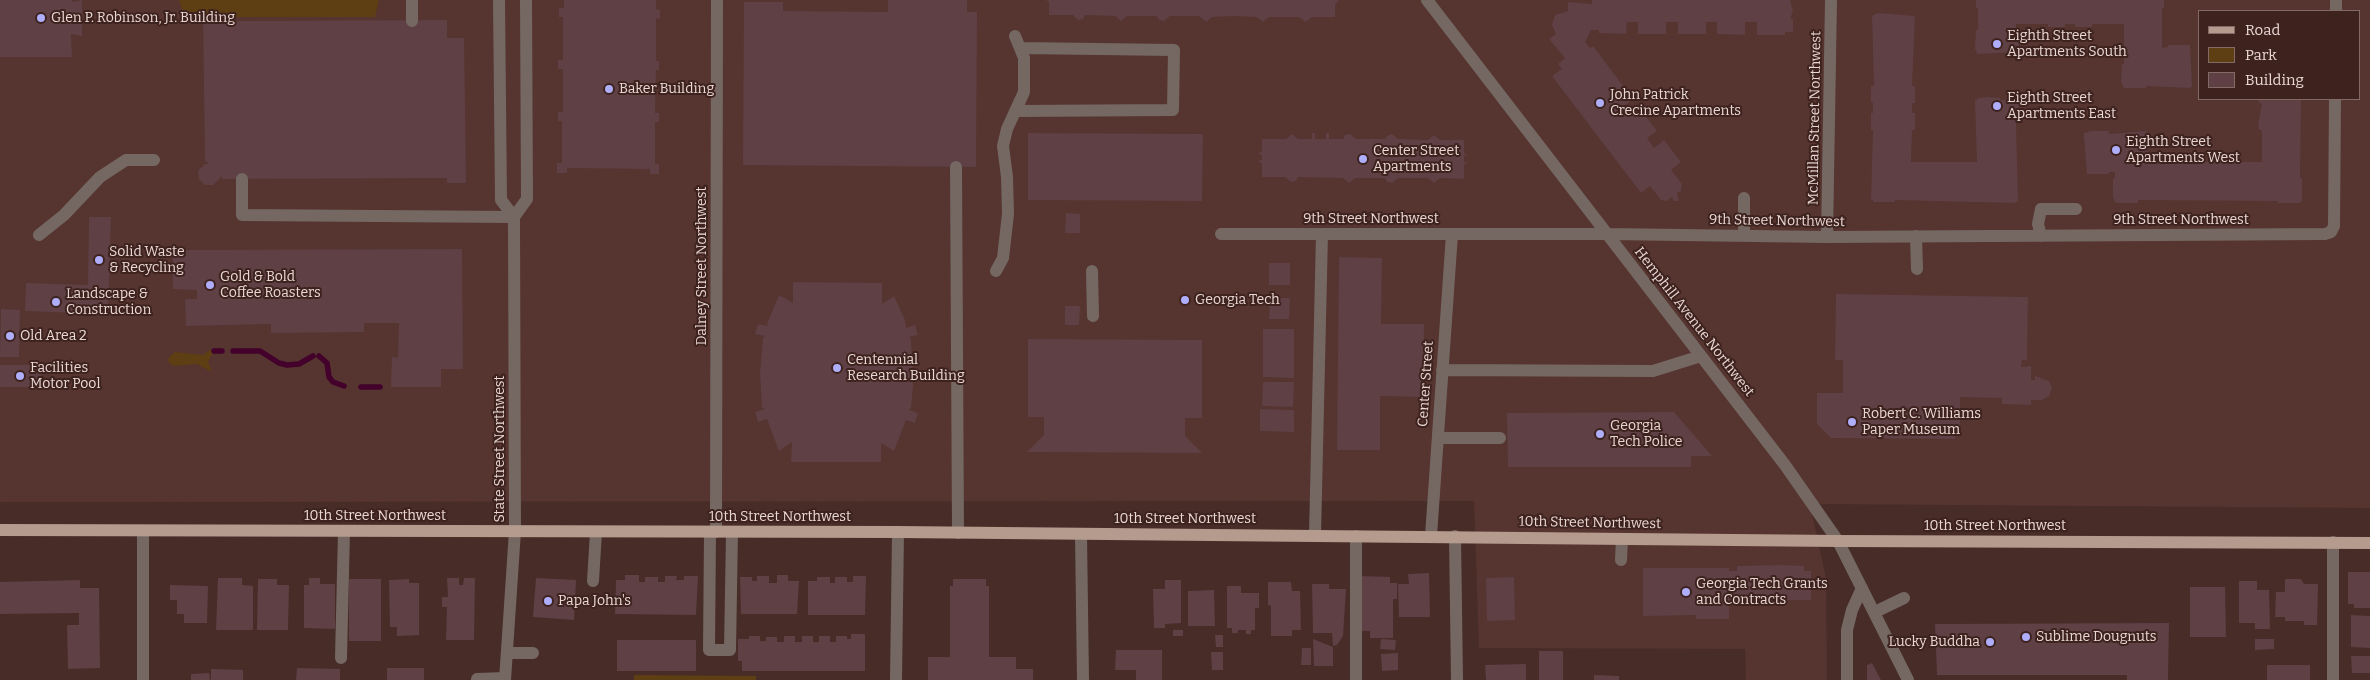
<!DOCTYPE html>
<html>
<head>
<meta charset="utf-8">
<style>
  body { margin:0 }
  #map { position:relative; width:2370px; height:680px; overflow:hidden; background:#472c28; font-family:Bitter,serif }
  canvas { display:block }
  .legend { position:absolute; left:2198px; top:10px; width:162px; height:90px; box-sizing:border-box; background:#3d221e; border:1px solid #826b67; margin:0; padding:6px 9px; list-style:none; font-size:15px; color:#ead8d5 }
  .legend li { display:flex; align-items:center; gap:10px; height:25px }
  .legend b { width:25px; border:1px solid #826b67 }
</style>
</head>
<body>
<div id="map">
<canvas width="2370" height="680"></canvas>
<ul class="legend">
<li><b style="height:6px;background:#b49b8e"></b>Road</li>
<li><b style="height:14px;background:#5e3e13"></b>Park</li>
<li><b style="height:14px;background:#5e4045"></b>Building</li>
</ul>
</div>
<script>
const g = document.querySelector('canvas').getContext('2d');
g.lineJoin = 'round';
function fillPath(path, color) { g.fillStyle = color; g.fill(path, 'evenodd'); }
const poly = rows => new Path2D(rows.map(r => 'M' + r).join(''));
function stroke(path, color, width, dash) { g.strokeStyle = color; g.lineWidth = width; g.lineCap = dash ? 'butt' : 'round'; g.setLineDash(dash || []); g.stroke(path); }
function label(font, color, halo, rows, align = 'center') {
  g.font = font + ' Bitter,serif'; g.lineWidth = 4; g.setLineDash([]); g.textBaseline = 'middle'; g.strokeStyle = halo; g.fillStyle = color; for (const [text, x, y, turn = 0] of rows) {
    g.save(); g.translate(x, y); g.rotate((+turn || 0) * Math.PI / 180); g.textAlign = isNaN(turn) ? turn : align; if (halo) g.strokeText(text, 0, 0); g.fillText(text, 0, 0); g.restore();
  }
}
const built = poly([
  [0,0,2370,0,2370,508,1810,504,1826,578,1827,680,1746,680,1745,649,1479,648,1474,501,0,502],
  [2199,11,2359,11,2359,99,2199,99]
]);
const green = poly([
  [179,0,379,0,375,17,185,17],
  [210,350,214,351,208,362,212,372,197,364,173,366,168,361,169,357,175,352,203,355],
  [634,675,756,676,756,680,634,680]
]);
const stream = poly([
  [214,351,222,351],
  [233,351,260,351,279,363,287,365,299,364,313,356],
  [319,356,327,363,329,377,333,382,344,386],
  [361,387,380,387]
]);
const building = poly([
  [0,0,72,0,72,2,82,0,82,36,71,34,72,57,0,57],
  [564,0,656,0,656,9,660,10,660,18,656,19,656,61,659,61,659,70,656,70,655,113,659,113,659,122,655,122,655,164,659,164,659,174,650,174,650,169,567,168,567,173,557,173,557,163,562,163,562,121,558,121,558,112,563,112,563,69,558,69,558,60,563,60,563,17,559,17,559,8,564,8],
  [888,0,967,0,967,12,977,12,976,167,743,165,744,2,783,2,783,11,888,12],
  [1046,0,1339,0,1335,5,1335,17,1312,17,1306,22,1299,17,1269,17,1263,22,1257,17,1235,16,1212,17,1206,22,1199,16,1170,16,1164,21,1159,20,1157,16,1127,16,1121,21,1115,16,1085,15,1083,19,1078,20,1073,15,1049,15,1049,2],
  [1592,0,1790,0,1793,11,1790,19,1793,19,1793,32,1785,32,1785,35,1757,35,1757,22,1745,22,1745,35,1717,34,1717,22,1706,22,1706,34,1678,34,1678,22,1666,22,1666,34,1638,34,1638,22,1627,22,1626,34,1599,33,1599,30,1591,30,1585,42,1590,48,1593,46,1633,99,1623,107,1631,116,1640,109,1657,131,1647,138,1654,148,1664,140,1681,162,1671,170,1682,184,1681,191,1677,193,1679,201,1674,201,1672,197,1667,201,1661,200,1650,186,1641,193,1552,76,1562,69,1558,64,1565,58,1549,39,1556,34,1552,25,1555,15,1568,11,1568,2,1592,4],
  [1976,0,2164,0,2164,8,2162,8,2162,48,2168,47,2168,45,2190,45,2192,86,2190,88,2146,86,2146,88,2124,88,2121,82,2122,64,2124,64,2124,24,2092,24,2092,27,2075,27,2075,24,2065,24,2065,27,2048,27,2048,24,2016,24,2016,30,2019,30,2019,52,1978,54,1975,49,1976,30,1978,30,1978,8,1976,8],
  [1878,13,1915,16,1912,86,1915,86,1915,103,1912,103,1912,113,1915,113,1915,130,1912,130,1911,162,1977,162,1975,100,1977,100,1977,98,1987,97,2000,98,2000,100,2019,100,2018,123,2016,123,2018,201,2015,203,1895,200,1895,202,1873,202,1873,200,1871,200,1873,130,1871,130,1871,113,1873,113,1873,103,1871,102,1871,86,1874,86,1872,16],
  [203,16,222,16,222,21,447,20,447,38,464,38,466,183,447,183,447,178,222,179,222,176,213,185,205,185,199,179,198,171,205,164,208,164,208,162,205,162],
  [2259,99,2301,99,2300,178,2302,178,2302,201,2300,203,2278,203,2278,201,2138,200,2138,203,2119,203,2115,202,2113,197,2113,178,2115,178,2115,172,2109,172,2109,174,2087,174,2084,137,2084,133,2091,131,2109,131,2109,134,2146,131,2149,137,2146,162,2262,162,2262,130,2259,130,2258,125,2262,103,2259,103],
  [1028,133,1203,134,1202,201,1028,200],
  [1312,133,1315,133,1315,139,1326,139,1326,133,1329,133,1329,139,1343,139,1345,135,1350,134,1356,139,1385,139,1387,136,1392,134,1398,139,1428,140,1434,135,1440,140,1464,140,1464,153,1468,155,1464,156,1464,162,1468,163,1464,165,1464,179,1440,178,1434,183,1428,178,1398,178,1392,183,1387,182,1385,178,1355,178,1349,183,1343,178,1298,177,1296,181,1291,182,1285,177,1262,177,1262,164,1258,161,1262,160,1262,155,1258,154,1262,151,1262,139,1286,139,1292,134,1298,139,1312,139],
  [1066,213,1080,214,1080,233,1065,233],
  [89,217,111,217,108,314,25,311,26,283,88,285],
  [462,249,463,369,441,369,441,387,391,387,392,357,398,358,399,323,364,323,364,332,271,333,271,324,186,326,185,299,197,299,197,290,173,289,173,250],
  [1339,257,1382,258,1381,324,1424,324,1423,397,1380,396,1380,450,1337,450],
  [1269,263,1290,263,1290,285,1269,285],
  [793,282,882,283,882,304,894,296,905,320,906,328,915,325,918,335,909,337,911,339,913,385,911,408,909,410,918,413,915,423,906,420,894,451,881,443,881,462,791,462,792,442,779,451,767,419,758,422,755,412,765,409,762,408,760,373,763,338,765,336,755,334,758,324,768,326,767,324,779,295,793,303],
  [1836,294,2028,297,2027,360,2022,360,2021,367,2031,366,2031,380,2035,380,2035,376,2049,381,2052,388,2049,396,2042,400,2031,400,2031,405,2002,404,2002,398,1960,397,1960,426,1956,426,1955,439,1831,438,1817,424,1817,393,1843,393,1843,360,1835,360],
  [1270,298,1290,298,1289,319,1269,319],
  [1065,306,1080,306,1079,325,1065,325],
  [1,309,20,310,19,357,0,357],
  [1263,329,1294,329,1294,378,1263,377],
  [1028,339,1202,340,1202,418,1185,418,1185,436,1202,453,1027,452,1044,435,1044,417,1028,417],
  [0,365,41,365,41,387,0,387],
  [1263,382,1294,382,1293,407,1262,406],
  [1260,409,1294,410,1294,432,1260,431],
  [1674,412,1712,456,1691,456,1691,467,1508,467,1507,413],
  [1782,565,1804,566,1804,571,1811,571,1811,600,1729,601,1729,619,1696,619,1696,615,1643,616,1643,568,1729,568,1729,571,1737,571,1737,566],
  [2348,572,2370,572,2370,608,2354,608,2354,604,2348,604],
  [1429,573,1430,617,1399,617,1398,584,1409,584,1408,574],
  [625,575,639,575,639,582,645,582,645,577,658,577,658,582,665,582,665,576,677,576,676,580,684,580,684,576,698,576,696,615,615,614,616,580,625,580],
  [777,575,788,575,788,581,799,581,797,614,741,614,740,577,752,577,752,581,757,581,757,576,769,576,769,583,777,583],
  [853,576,866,576,865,615,808,615,808,581,817,581,817,577,830,577,830,583,835,583,835,577,847,577,847,582,853,582],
  [1360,576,1390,577,1390,583,1397,583,1397,599,1393,599,1393,638,1370,638,1370,631,1359,631],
  [1514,577,1515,620,1487,621,1486,578],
  [218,578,242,578,242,585,253,586,253,630,216,630],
  [309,578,320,578,320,584,335,584,335,629,304,628,304,585,309,585],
  [447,578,459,578,459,585,463,585,464,578,475,578,474,640,446,640,447,607,442,607,442,597,448,597],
  [536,578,576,580,574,620,533,617],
  [258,579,277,579,277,585,289,585,288,630,257,630],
  [349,579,381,579,381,641,349,641],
  [409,579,409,583,419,583,419,635,397,636,397,627,390,627,389,580],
  [953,579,986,579,986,586,989,586,989,657,1016,657,1016,669,1033,669,1033,680,928,680,928,657,950,657,950,586,953,586],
  [2285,579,2301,579,2304,584,2318,584,2317,625,2304,625,2304,621,2285,621,2285,617,2275,617,2276,592,2285,592],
  [80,580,80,588,99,588,100,668,68,669,67,625,79,625,79,613,0,614,0,582],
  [1165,580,1181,580,1181,623,1165,624,1165,628,1154,628,1153,589,1165,589],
  [2239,581,2257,581,2257,590,2269,590,2270,629,2255,629,2255,623,2239,623],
  [1268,582,1291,582,1292,591,1300,591,1301,630,1292,630,1292,636,1271,636,1271,606,1268,605],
  [1312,584,1329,584,1329,589,1346,589,1343,636,1337,645,1333,646,1332,633,1313,633],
  [170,585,208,586,207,623,184,623,184,614,177,614,177,600,170,600],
  [1227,586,1241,586,1241,593,1259,593,1259,608,1255,608,1255,630,1251,630,1251,634,1246,634,1246,630,1238,630,1238,633,1232,633,1232,628,1227,628],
  [2190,587,2225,587,2226,637,2190,637],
  [1214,590,1215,626,1188,626,1188,591],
  [2351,615,2370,616,2370,648,2351,647],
  [2169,623,2168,680,2127,680,2127,675,1937,675,1935,624],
  [1173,630,1183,630,1183,636,1173,636],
  [851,634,865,634,865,671,742,671,742,661,738,661,738,639,749,639,749,636,760,636,760,641,766,641,766,637,777,637,777,642,784,642,784,636,795,636,795,642,802,642,802,636,813,636,813,642,819,642,819,636,830,636,830,642,836,642,836,636,847,636,847,639,851,639],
  [1215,635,1223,635,1223,647,1216,647],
  [1313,639,1333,647,1333,666,1314,666],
  [1381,639,1396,640,1395,650,1380,649],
  [2255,639,2274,639,2274,649,2255,650],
  [617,640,696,640,696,671,617,671],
  [1302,648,1311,648,1311,665,1301,665],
  [1116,650,1162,650,1162,680,1136,680,1136,670,1115,670],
  [1539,651,1563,651,1563,680,1539,680],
  [1211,652,1223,652,1223,670,1212,670],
  [1398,653,1398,670,1382,671,1381,654],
  [2351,656,2370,656,2370,673,2352,673],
  [1872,663,1881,680,1867,680,1867,665],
  [1526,664,1526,680,1486,680,1485,665],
  [2267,665,2310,665,2310,680,2267,680],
  [297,668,340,669,340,680,296,680],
  [387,668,424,668,424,680,387,680],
  [211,669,243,670,243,680,211,680],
  [209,673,210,680,191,680,191,674],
  [1594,675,1619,676,1619,680,1594,680]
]);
const minor = poly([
  [499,0,501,200,514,217],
  [1427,0,1785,465,1838,541,1908,680],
  [2336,11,2336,0],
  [412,21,412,0],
  [1015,111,1173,110,1174,50,1020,48],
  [956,167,958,533],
  [242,179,242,215,514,217],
  [1744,198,1744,235],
  [1221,234,1607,234,1827,237,2325,234,2331,232,2334,226,2335,99],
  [39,235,64,215,100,177,126,160,154,160],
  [1916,236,1917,269],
  [2041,236,2038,224,2041,209,2076,209],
  [1827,237,1831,0],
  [996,271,1003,258,1008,214,1007,177,1003,146,1007,129,1024,92,1024,58,1015,36],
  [1092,271,1093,316],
  [1442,370,1653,371,1701,356],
  [1438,438,1500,438],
  [710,532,709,650,730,650,732,532],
  [716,532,717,0],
  [1081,534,1083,680],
  [1315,535,1322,234],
  [1356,536,1356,680],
  [1431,536,1452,234],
  [1455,536,1457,680],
  [1621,560,1622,539],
  [593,581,596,532],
  [1875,612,1904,598],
  [507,653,533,653],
  [341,658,344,531],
  [477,679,505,678],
  [143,680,143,531],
  [505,680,515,531,514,217,527,199,526,0],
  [896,680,898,532],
  [1847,680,1847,630,1852,610,1862,588],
  [2333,680,2333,542]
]);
const major = poly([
  [0,530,898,532,1838,541,2370,543]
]);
const markers = [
  [41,18,5,"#afaefa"],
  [1997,44,5,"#afaefa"],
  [609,89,5,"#afaefa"],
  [1600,103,5,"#afaefa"],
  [1997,106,5,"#afaefa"],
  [2116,150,5,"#afaefa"],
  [1363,159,5,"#afaefa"],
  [99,260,5,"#afaefa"],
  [210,285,5,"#afaefa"],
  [1185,300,5,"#afaefa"],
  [56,302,5,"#afaefa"],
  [10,336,5,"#afaefa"],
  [837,368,5,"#afaefa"],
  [20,376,5,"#afaefa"],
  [1852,422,5,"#afaefa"],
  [1600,434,5,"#afaefa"],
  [1686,592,5,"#afaefa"],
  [548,601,5,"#afaefa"],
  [2026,637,5,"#afaefa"],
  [1990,642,5,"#afaefa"]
];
const poiNames = [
  ["Glen P. Robinson, Jr. Building",51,18],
  ["Eighth Street",2007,36],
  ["Apartments South",2007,52],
  ["Baker Building",619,89],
  ["John Patrick",1610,95],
  ["Crecine Apartments",1610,111],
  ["Eighth Street",2007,98],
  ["Apartments East",2007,114],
  ["Eighth Street",2126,142],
  ["Apartments West",2126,158],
  ["Center Street",1373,151],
  ["Apartments",1373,167],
  ["Solid Waste",109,252],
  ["& Recycling",109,268],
  ["Gold & Bold",220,277],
  ["Coffee Roasters",220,293],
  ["Landscape &",66,294],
  ["Construction",66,310],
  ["Georgia Tech",1195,300],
  ["Old Area 2",20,336],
  ["Centennial",847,360],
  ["Research Building",847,376],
  ["Facilities",30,368],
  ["Motor Pool",30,384],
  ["Robert C. Williams",1862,414],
  ["Paper Museum",1862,430],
  ["Georgia",1610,426],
  ["Tech Police",1610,442],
  ["Georgia Tech Grants",1696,584],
  ["and Contracts",1696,600],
  ["Papa John's",558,601],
  ["Sublime Dougnuts",2036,637],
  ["Lucky Buddha",1980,642,"right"]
];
const streetNames = [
  ["McMillan Street Northwest",1815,118,-89],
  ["9th Street Northwest",1371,219],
  ["9th Street Northwest",2181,220],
  ["9th Street Northwest",1777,221,1],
  ["Dalney Street Northwest",702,266,-90],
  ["Hemphill Avenue Northwest",1694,322,52],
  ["Center Street",1426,384,-86],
  ["State Street Northwest",500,449,-90],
  ["10th Street Northwest",375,516],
  ["10th Street Northwest",780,517],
  ["10th Street Northwest",1185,519],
  ["10th Street Northwest",1590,523,1],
  ["10th Street Northwest",1995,526]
];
fillPath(built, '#56342f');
fillPath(green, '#5e3e13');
stroke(stream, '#43012c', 5.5);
fillPath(building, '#5e4045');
stroke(minor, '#756862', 12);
stroke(major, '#b49b8e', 12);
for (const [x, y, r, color] of markers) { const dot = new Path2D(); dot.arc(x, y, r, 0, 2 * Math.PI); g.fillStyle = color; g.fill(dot); stroke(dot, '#3d221e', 2); }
label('14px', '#ead8d5', '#3d221e', poiNames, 'left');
label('14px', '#ead8d5', '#3d221e', streetNames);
</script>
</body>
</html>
